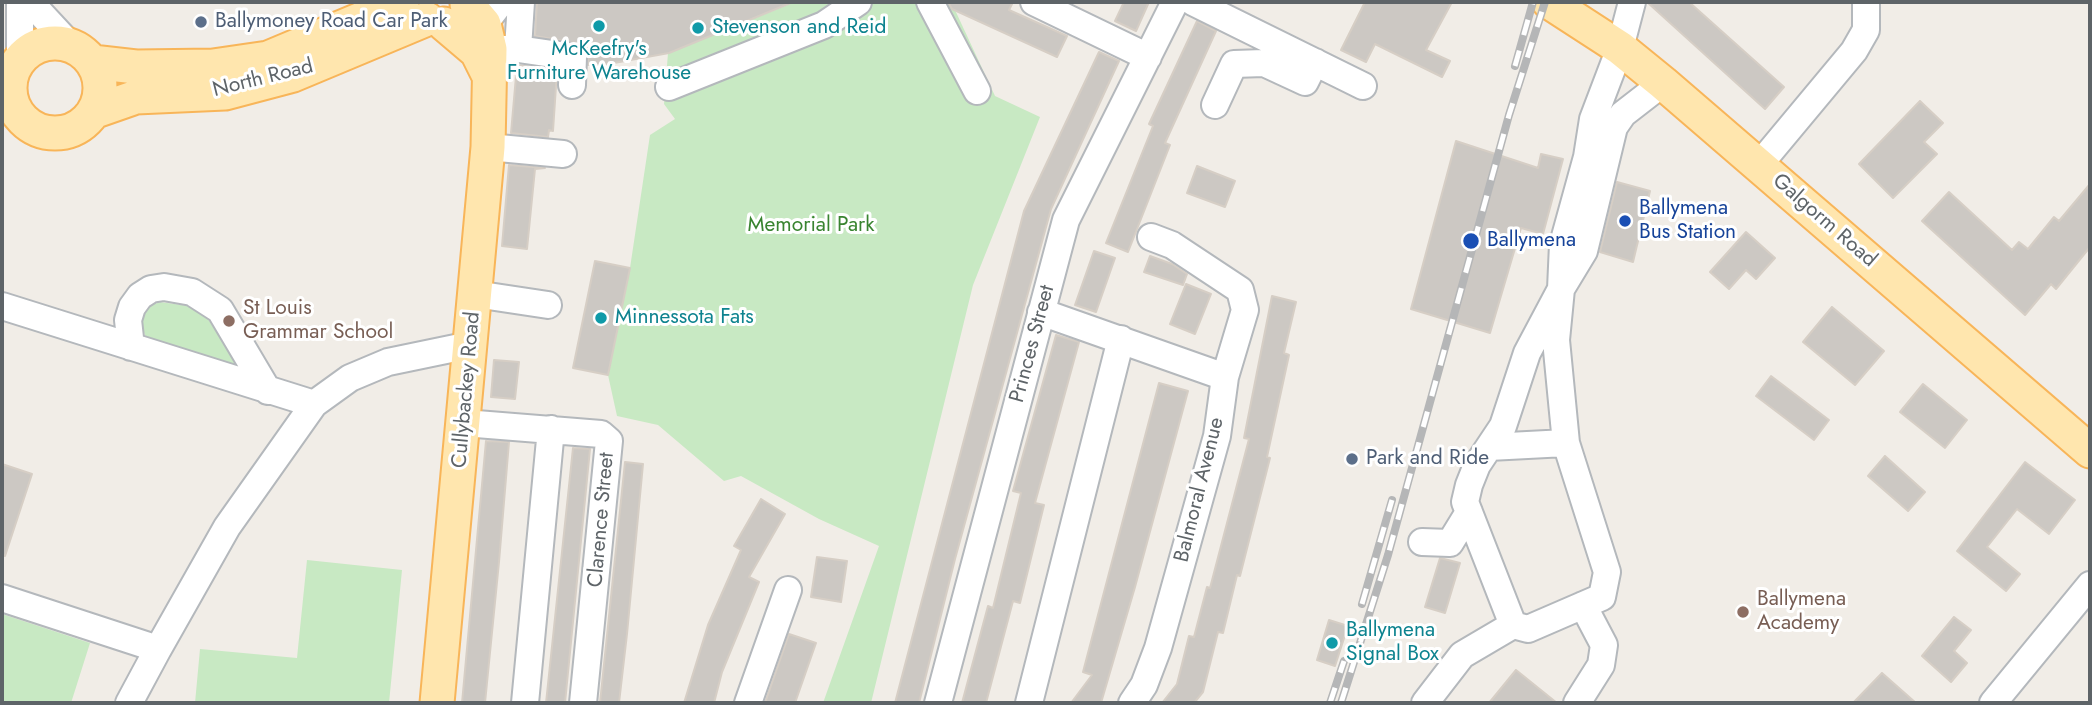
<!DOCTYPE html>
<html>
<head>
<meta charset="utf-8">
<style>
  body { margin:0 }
  #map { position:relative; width:2092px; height:705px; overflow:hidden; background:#f1ede7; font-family:Jost,sans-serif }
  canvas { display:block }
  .frame { position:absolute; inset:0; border:4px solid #5e6468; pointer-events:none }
</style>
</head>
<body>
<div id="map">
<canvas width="2092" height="705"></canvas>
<div class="frame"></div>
</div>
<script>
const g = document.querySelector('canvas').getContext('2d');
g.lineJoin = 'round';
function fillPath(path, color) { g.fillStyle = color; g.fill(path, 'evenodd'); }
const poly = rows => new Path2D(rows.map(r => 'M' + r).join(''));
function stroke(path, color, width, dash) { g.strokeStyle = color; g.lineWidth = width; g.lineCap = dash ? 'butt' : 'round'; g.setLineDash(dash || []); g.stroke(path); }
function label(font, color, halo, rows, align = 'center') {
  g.font = font + ' Jost,sans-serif'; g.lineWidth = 6; g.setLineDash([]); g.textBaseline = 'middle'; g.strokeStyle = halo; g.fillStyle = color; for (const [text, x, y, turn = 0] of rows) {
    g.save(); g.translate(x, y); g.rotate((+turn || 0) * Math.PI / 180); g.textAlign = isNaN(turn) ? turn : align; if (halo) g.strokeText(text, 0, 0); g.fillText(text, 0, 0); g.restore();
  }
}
const green = poly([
  [795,2,958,2,955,10,995,96,1040,117,973,285,871,703,823,703,879,546,819,519,741,476,724,481,658,425,617,416,608,375,630,268,650,135,675,119,664,104,668,53],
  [160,302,189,306,204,313,241,369,148,343,142,327,144,308],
  [307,560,402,570,389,703,195,703,200,649,297,658],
  [2,614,90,643,71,703,2,703]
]);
const building = poly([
  [537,2,793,2,669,53,603,65,588,65,587,51,582,44,535,36,537,2],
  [948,2,1013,2,1009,10,1067,36,1057,57,952,9,948,2],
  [1124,2,1149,2,1136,31,1115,21,1124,2],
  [1365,2,1452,2,1426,50,1450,61,1442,77,1375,44,1366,62,1341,50,1365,2],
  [1647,2,1689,2,1784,87,1765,109,1647,2],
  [1197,21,1216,31,1165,143,1170,145,1128,252,1106,243,1153,126,1149,124,1197,21],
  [1099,52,1119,61,1051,209,955,559,919,703,895,703,1024,211,1099,52],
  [517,65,557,71,553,131,549,130,548,137,511,133,517,65],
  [1920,101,1943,123,1924,142,1937,154,1893,198,1859,164,1920,101],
  [1456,141,1538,168,1541,154,1563,159,1543,234,1521,228,1490,333,1411,309,1456,141],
  [509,165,545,168,535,169,527,249,502,246,509,165],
  [1197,166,1235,181,1225,207,1187,193,1197,166],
  [1617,182,1650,191,1633,262,1600,252,1617,182],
  [2090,184,2090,247,2056,289,2051,284,2025,315,1922,221,1949,192,2012,250,2019,242,2028,249,2054,217,2059,221,2090,184],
  [1746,232,1775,258,1756,279,1746,270,1729,289,1710,272,1746,232],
  [1094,251,1115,258,1096,312,1075,305,1094,251],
  [1150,256,1172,264,1187,274,1183,285,1144,272,1150,256],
  [595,261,630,268,608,375,573,368,595,261],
  [1186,284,1211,294,1195,334,1170,324,1186,284],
  [1272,296,1296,302,1284,353,1289,355,1267,457,1270,458,1240,576,1237,575,1223,633,1218,632,1203,692,1194,703,1162,703,1177,684,1189,636,1194,637,1207,587,1210,588,1249,439,1244,438,1272,296],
  [1832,307,1884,351,1855,385,1803,342,1832,307],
  [1056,335,1079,342,1035,503,1044,505,1020,603,1013,601,986,703,962,703,988,606,993,608,1021,493,1013,491,1056,335],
  [494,360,519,362,515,399,491,397,494,360],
  [1771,376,1829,420,1814,440,1756,396,1771,376],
  [1159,383,1188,391,1135,587,1101,703,1071,703,1092,675,1083,672,1159,383],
  [1923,384,1967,420,1945,448,1900,412,1923,384],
  [486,441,509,442,499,562,485,703,462,703,486,441],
  [573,448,590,449,565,703,546,703,573,448],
  [1885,456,1925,492,1908,511,1868,476,1885,456],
  [625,462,643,464,627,634,619,703,600,703,625,462],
  [2025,462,2075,500,2049,534,2017,509,1987,547,2020,574,2006,591,1957,551,2025,462],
  [2,464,32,474,5,556,2,555,2,464],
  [761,499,785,514,749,577,759,582,722,672,714,703,684,703,708,625,741,550,734,546,761,499],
  [817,557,847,561,841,602,811,597,817,557],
  [1440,558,1460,563,1445,613,1425,607,1440,558],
  [1954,617,1971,630,1954,651,1967,663,1951,682,1922,656,1954,617],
  [1329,620,1348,626,1335,666,1317,660,1329,620],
  [789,634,816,643,795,703,765,703,789,634],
  [1516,670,1557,703,1489,703,1516,670],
  [1882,673,1916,703,1853,703,1882,673]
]);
const minor = poly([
  [30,2,71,46],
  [930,2,977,91],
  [1034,2,1148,57],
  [1193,2,1363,86],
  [1632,2,1620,48,1593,119,1587,157,1563,244,1561,289,1556,340,1566,443,1607,572,1602,597,1528,629,1513,625,1465,502,1469,485,1477,465,1503,426,1527,353,1561,289,1584,251,1614,127,1623,114,1663,83],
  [484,24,501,2],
  [490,49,518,49,573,57,572,85],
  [518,49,521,2],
  [20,61,20,2],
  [669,87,824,25,858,2],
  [1215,105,1234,64,1264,63,1305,82,1315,62],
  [488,147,563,154],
  [1759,165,1854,51,1866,30,1866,2],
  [1151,237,1172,245,1240,290,1245,310,1225,377],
  [475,294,548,305],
  [2,306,314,404],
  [1041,312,1225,377,1217,436,1158,648,1144,685,1132,703],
  [131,347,128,320,132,307,140,296,151,289,164,287,192,292,220,310,268,391],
  [464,423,601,434,609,441,583,703],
  [1489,447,1566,443],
  [1422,542,1450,543,1469,512],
  [2,598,158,649,227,527,314,404,350,378,388,362,470,345],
  [129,703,158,649],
  [525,703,551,429],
  [748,703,788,590],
  [938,703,1066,220,1175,2],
  [1029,703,1121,339],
  [1425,703,1462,655,1513,625],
  [1577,703,1601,665,1604,645,1583,605],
  [1993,703,2090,585]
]);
const major = poly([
  [1549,2,1620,48,1663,83,2090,451],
  [444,24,477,52,489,76],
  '10 88a45 45 0 1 1 90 0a45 45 0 1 1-90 0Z',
  [92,62,136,67,213,66,268,58,402,2],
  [93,112,136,97,225,93,293,75,427,19],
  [437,703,488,147,490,49,484,24,467,4]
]);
const rail = poly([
  [1515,66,1533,2],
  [1362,604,1392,500],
  [1330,703,1344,661],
  [1341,703,1388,555,1509,115,1545,2]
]);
const markers = [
  [201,22,7,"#5c6f8a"],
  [599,26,7,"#0f9aa8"],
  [698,28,7,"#0f9aa8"],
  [1625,221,7,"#1a4fb4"],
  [1471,241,9,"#1a4fb4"],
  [601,318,7,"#0f9aa8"],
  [229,321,7,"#8d6e63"],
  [1352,459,7,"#5c6f8a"],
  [1743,612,7,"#8d6e63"],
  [1332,643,7,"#0f9aa8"]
];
const serviceNames = [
  ["Ballymoney Road Car Park",215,22],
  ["Park and Ride",1366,459]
];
const cultureNames = [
  ["Stevenson and Reid",712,28],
  ["McKeefry's",599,50,"center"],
  ["Furniture Warehouse",599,74,"center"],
  ["Minnessota Fats",615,318],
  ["Ballymena",1346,631],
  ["Signal Box",1346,655]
];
const streetNames = [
  ["North Road",263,79,-14],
  ["Galgorm Road",1824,221,41],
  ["Princes Street",1033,344,-75],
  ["Cullybackey Road",467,390,-85],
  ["Balmoral Avenue",1200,490,-76],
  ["Clarence Street",602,520,-85]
];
const transitNames = [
  ["Ballymena",1639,209],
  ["Bus Station",1639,233],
  ["Ballymena",1487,241]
];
const parkNames = [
  ["Memorial Park",811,226]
];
const educationNames = [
  ["St Louis",243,309],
  ["Grammar School",243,333],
  ["Ballymena",1757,600],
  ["Academy",1757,624]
];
fillPath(green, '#c8e9c3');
fillPath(building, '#ccc8c3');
stroke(building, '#d6cec5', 2);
stroke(minor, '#b4b8bc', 30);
stroke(major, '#f8b559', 37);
stroke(minor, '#fff', 26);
stroke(major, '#ffe6ae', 33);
stroke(rail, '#b5b6b7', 8);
stroke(rail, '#fff', 5, [16]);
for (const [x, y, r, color] of markers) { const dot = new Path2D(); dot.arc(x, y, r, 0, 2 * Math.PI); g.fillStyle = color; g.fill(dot); stroke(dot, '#fff', 2.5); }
label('21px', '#4e5e75', '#fff', serviceNames, 'left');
label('21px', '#0d838f', '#fff', cultureNames, 'left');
label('21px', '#5e6468', '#fff', streetNames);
label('21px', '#164399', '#fff', transitNames, 'left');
label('21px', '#398430', '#fff', parkNames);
label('21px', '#785e54', '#fff', educationNames, 'left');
</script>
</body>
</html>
